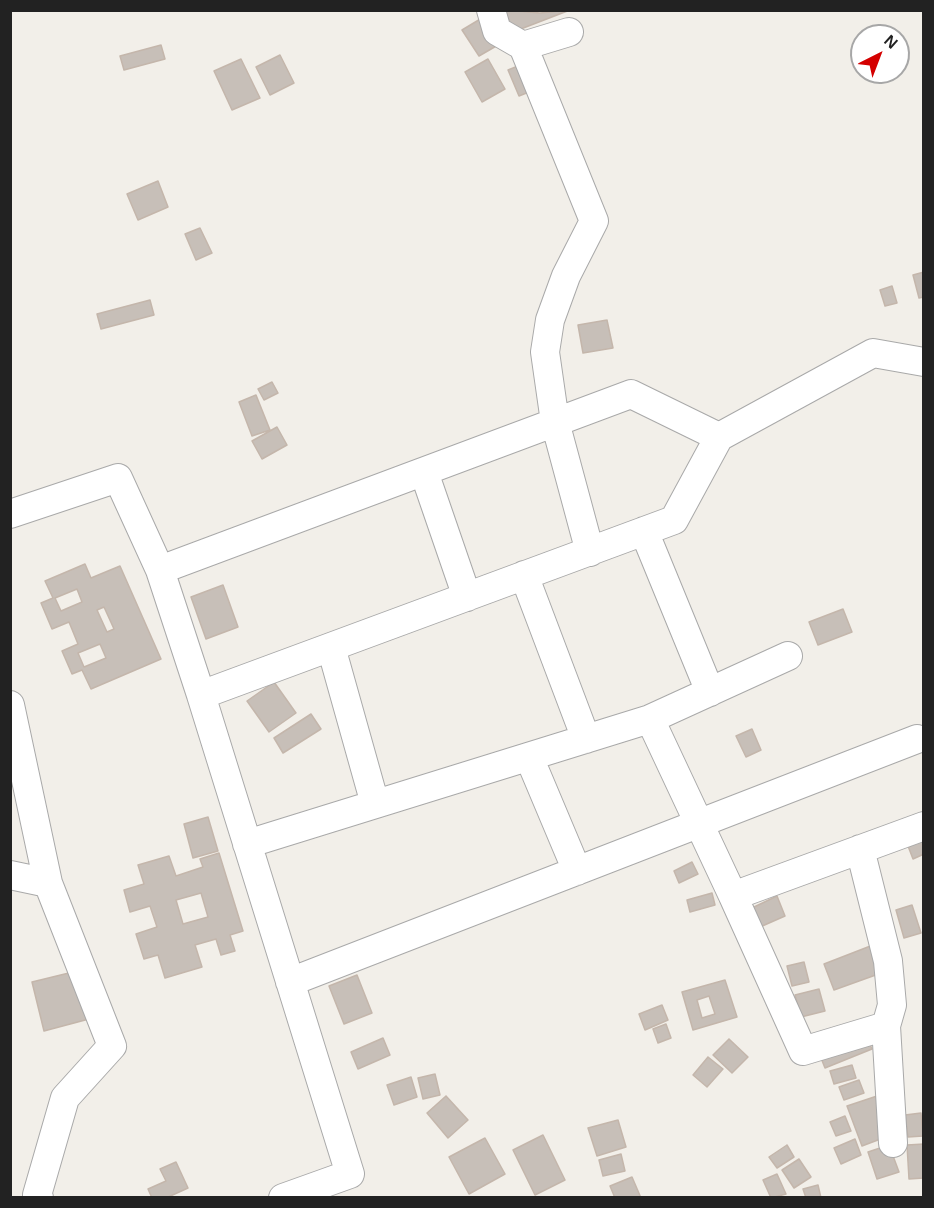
<!DOCTYPE html>
<html>
<head>
<meta charset="utf-8">
<style>
  body { margin:0 }
  #map { position:relative; width:934px; height:1208px; overflow:hidden; background:#f2efe9; font-family:Arial,sans-serif }
  canvas { display:block }
  .frame { position:absolute; inset:0; border:12px solid #222; pointer-events:none }
  .north { position:absolute; left:850px; top:24px; width:60px; height:60px; box-sizing:border-box; background:#fff; border:2px solid #a7a7a7; border-radius:50%; rotate:42deg; font-size:16px; font-weight:700; line-height:24px; text-align:center; color:#222 }
  .north::after { content:''; display:block; margin:auto; width:21px; height:27px; background:#d40000; clip-path:polygon(50% 0,100% 100%,50% 72%,0 100%) }
</style>
</head>
<body>
<div id="map">
<canvas width="934" height="1208"></canvas>
<div class="frame"></div>
<div class="north">N</div>
</div>
<script>
const g = document.querySelector('canvas').getContext('2d');
g.lineJoin = 'round';
function fillPath(path, color) { g.fillStyle = color; g.fill(path, 'evenodd'); }
const poly = rows => new Path2D(rows.map(r => 'M' + r).join(''));
function stroke(path, color, width, dash) { g.strokeStyle = color; g.lineWidth = width; g.lineCap = dash ? 'butt' : 'round'; g.setLineDash(dash || []); g.stroke(path); }
const building = poly([
  [505,10,540,13,570,10,513,32,505,10],
  [482,18,498,45,479,56,462,30,482,18],
  [161,45,165,59,124,70,120,56,161,45],
  [280,55,294,83,270,95,256,67,280,55],
  [241,59,260,98,232,110,214,71,241,59],
  [488,59,505,89,482,102,465,72,488,59],
  [528,62,539,88,519,96,508,70,528,62],
  [158,181,168,207,138,220,127,194,158,181],
  [200,228,212,253,196,260,185,234,200,228],
  [924,272,924,297,919,298,913,275,924,272],
  [892,286,897,303,885,306,880,290,892,286],
  [150,300,154,315,101,329,97,314,150,300],
  [607,320,613,348,583,353,578,325,607,320],
  [272,382,278,393,264,400,258,389,272,382],
  [256,395,270,430,252,436,239,402,256,395],
  [277,427,287,445,262,459,252,441,277,427],
  [85,564,91,578,120,566,161,659,91,689,82,670,72,674,62,651,78,644,69,622,52,629,41,603,53,598,45,581,85,564],
  [77,589,82,602,61,611,55,598,77,589],
  [104,607,114,629,107,632,97,610,104,607],
  [100,644,106,658,84,667,78,653,100,644],
  [223,585,238,627,206,639,191,597,223,585],
  [843,609,852,632,818,645,809,622,843,609],
  [274,682,296,713,269,732,247,701,274,682],
  [311,714,321,729,283,753,274,738,311,714],
  [752,729,761,750,746,757,736,736,752,729],
  [208,817,218,851,193,858,184,824,208,817],
  [924,839,924,854,913,859,908,846,924,839],
  [219,853,243,931,230,935,235,951,221,955,216,939,195,945,202,967,165,978,158,955,144,959,136,934,157,927,150,906,130,912,124,890,144,884,138,865,169,856,176,876,203,867,200,859,219,853],
  [201,893,208,917,183,924,176,900,201,893],
  [692,862,698,874,679,883,674,871,692,862],
  [712,893,715,905,690,912,687,900,712,893],
  [777,896,785,916,760,927,752,908,777,896],
  [912,905,921,933,904,938,896,910,912,905],
  [873,945,884,972,834,990,824,964,873,945],
  [804,962,809,982,792,986,787,966,804,962],
  [77,971,89,1019,44,1031,32,982,77,971],
  [357,975,372,1013,344,1024,329,986,357,975],
  [725,980,737,1017,693,1030,682,992,725,980],
  [709,996,715,1014,702,1018,697,1000,709,996],
  [819,989,825,1011,801,1017,795,995,819,989],
  [662,1005,668,1020,645,1030,639,1014,662,1005],
  [666,1024,671,1038,658,1043,653,1029,666,1024],
  [865,1033,872,1049,825,1068,819,1053,865,1033],
  [383,1038,390,1055,358,1069,351,1052,383,1038],
  [729,1039,748,1057,732,1073,713,1055,729,1039],
  [708,1057,723,1069,707,1087,693,1075,708,1057],
  [852,1065,856,1078,834,1084,830,1071,852,1065],
  [435,1074,440,1095,423,1099,418,1078,435,1074],
  [411,1077,417,1097,394,1105,387,1085,411,1077],
  [859,1080,864,1093,844,1100,839,1087,859,1080],
  [446,1096,468,1120,448,1138,427,1113,446,1096],
  [877,1096,891,1135,862,1146,847,1106,877,1096],
  [921,1113,923,1136,908,1137,905,1115,921,1113],
  [845,1116,851,1131,836,1136,830,1122,845,1116],
  [618,1120,626,1147,597,1156,588,1128,618,1120],
  [543,1135,565,1180,535,1195,513,1150,543,1135],
  [485,1138,505,1174,469,1194,449,1157,485,1138],
  [855,1139,861,1155,841,1164,834,1148,855,1139],
  [924,1144,924,1178,909,1179,907,1145,924,1144],
  [787,1145,794,1157,777,1168,769,1157,787,1145],
  [889,1145,899,1172,877,1179,868,1152,889,1145],
  [621,1154,625,1171,603,1176,599,1160,621,1154],
  [799,1159,811,1177,794,1188,782,1170,799,1159],
  [176,1162,188,1188,166,1198,152,1198,148,1189,166,1181,160,1169,176,1162],
  [777,1174,786,1194,771,1198,763,1180,777,1174],
  [632,1177,641,1198,615,1198,610,1186,632,1177],
  [818,1185,821,1198,806,1198,803,1189,818,1185]
]);
const minor = poly([
  [491,10,497,31,523,46],
  [569,32,523,46,594,221,566,276,550,320,545,352,555,422,590,552],
  [424,472,467,597],
  [10,514,118,478,160,570,631,394,719,437],
  [644,531,710,692],
  [160,570,201,695,674,520,719,437,873,353,924,362],
  [524,575,586,739],
  [331,647,375,804],
  [201,695,350,1174,283,1198],
  [10,705,48,883],
  [650,719,733,896,924,826],
  [529,757,577,871],
  [247,844,650,719,788,656],
  [860,849,888,961,892,1005,886,1026,893,1143],
  [10,875,48,883,112,1046,65,1098,37,1195,39,1198],
  [733,896,803,1051,886,1026],
  [290,982,917,739]
]);
fillPath(building, '#c7bfb8');
stroke(building, '#c4b6ab', 1.5);
stroke(minor, '#a9a9a9', 30);
stroke(minor, '#fff', 28);
</script>
</body>
</html>
